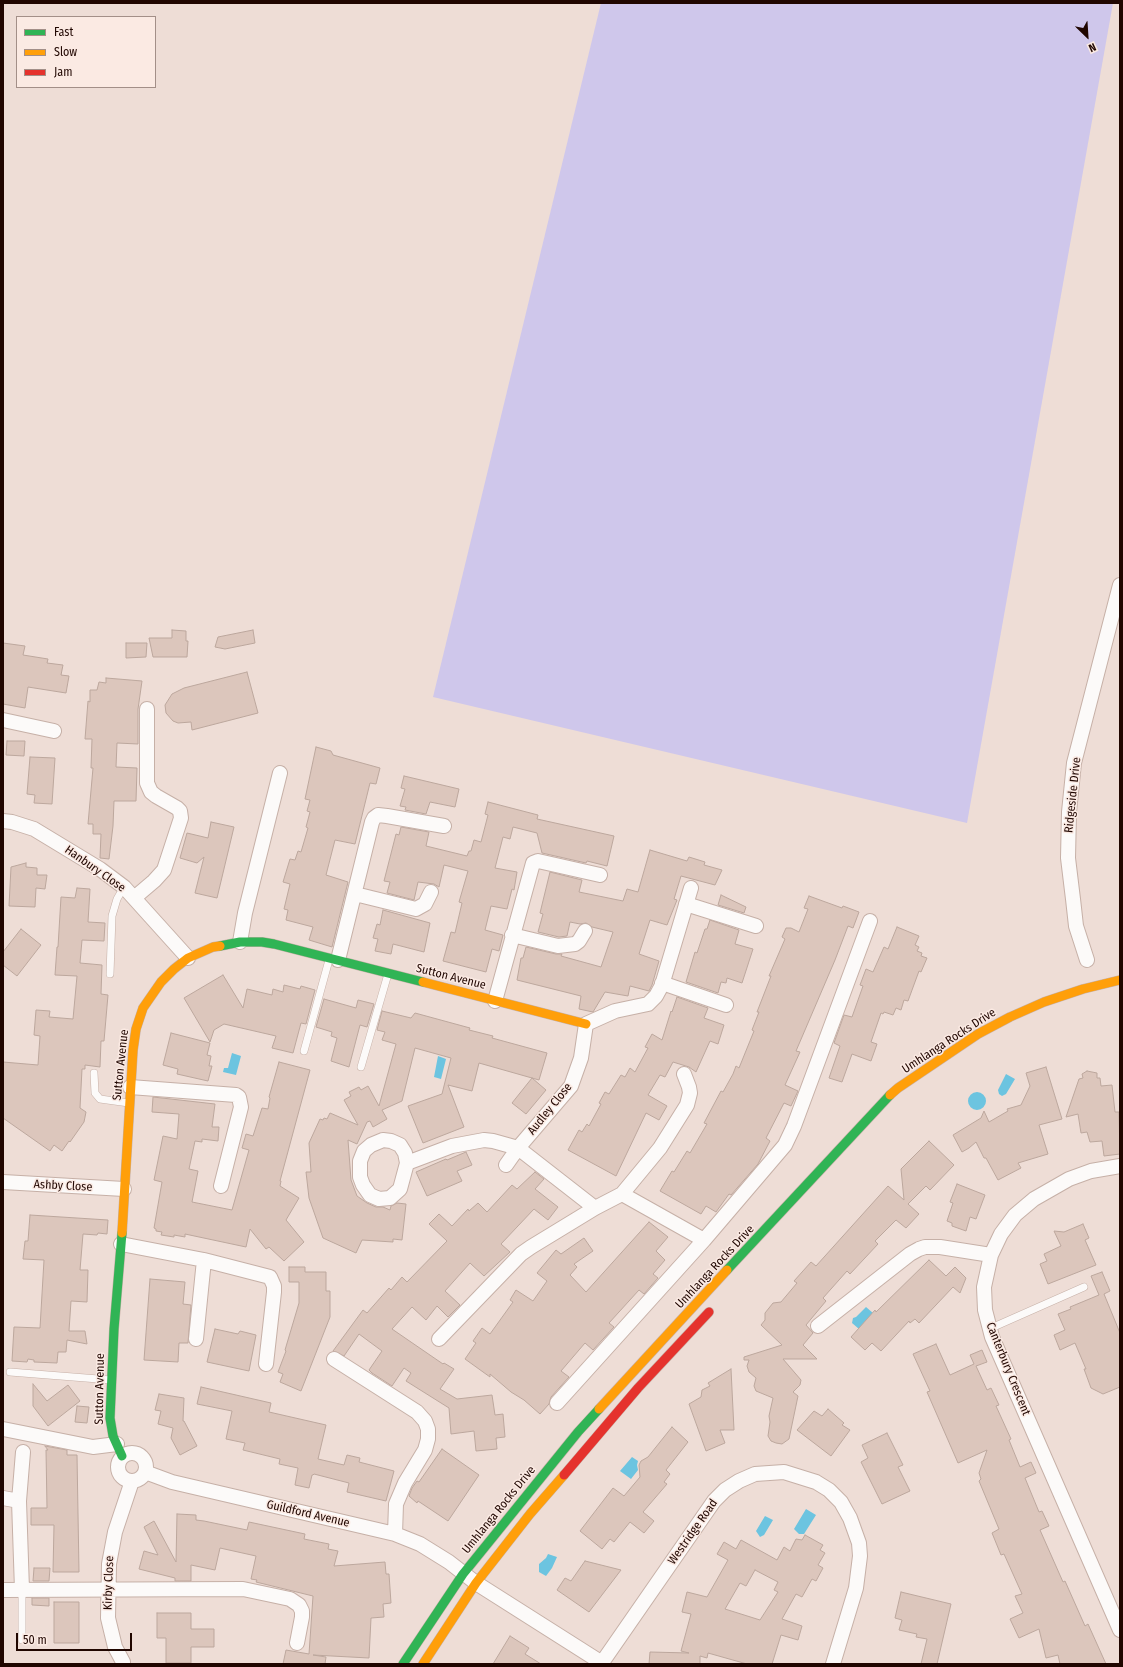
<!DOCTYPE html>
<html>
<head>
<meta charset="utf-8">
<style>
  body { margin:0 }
  #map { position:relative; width:1123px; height:1667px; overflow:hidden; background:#eeddd6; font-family:"Fira Sans Condensed",sans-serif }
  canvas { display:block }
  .frame { position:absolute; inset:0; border:4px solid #200600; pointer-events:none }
  .legend { position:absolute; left:16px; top:16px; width:140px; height:72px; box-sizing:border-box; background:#fbeae3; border:1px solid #a38f88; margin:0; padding:5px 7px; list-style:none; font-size:12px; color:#200600 }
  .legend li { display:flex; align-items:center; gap:8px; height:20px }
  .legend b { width:20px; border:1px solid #a38f88 }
  .north { position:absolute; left:1067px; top:16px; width:40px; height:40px; -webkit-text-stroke:3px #fbeae3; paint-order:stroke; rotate:155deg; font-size:11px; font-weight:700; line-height:16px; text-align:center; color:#200600 }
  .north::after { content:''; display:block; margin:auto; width:14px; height:18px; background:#200600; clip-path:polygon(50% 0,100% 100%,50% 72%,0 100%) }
  .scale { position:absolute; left:16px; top:1633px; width:116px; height:18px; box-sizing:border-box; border:2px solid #200600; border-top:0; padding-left:5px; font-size:12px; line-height:14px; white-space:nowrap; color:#200600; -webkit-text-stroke:3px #fbeae3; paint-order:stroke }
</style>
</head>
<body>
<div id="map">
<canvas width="1123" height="1667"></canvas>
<div class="frame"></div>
<ul class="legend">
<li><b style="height:5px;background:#30b455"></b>Fast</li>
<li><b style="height:5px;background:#ff9f0a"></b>Slow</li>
<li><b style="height:5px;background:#e5322d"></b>Jam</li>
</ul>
<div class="north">N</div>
<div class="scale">50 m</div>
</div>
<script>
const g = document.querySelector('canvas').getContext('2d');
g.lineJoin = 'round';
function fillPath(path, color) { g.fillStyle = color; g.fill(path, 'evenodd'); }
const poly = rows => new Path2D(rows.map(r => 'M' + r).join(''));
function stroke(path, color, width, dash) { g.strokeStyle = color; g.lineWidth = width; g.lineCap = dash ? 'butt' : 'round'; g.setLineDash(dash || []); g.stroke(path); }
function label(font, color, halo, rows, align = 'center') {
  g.font = font + ' "Fira Sans Condensed",sans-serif'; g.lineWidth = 3; g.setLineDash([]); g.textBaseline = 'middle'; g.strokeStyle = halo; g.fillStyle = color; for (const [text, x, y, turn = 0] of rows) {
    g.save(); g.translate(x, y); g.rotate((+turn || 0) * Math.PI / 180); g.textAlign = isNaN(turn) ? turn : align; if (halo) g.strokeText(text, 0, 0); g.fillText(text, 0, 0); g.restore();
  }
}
const green = poly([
  [601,3,1113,3,967,823,433,697]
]);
const water = poly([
  [232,1053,241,1056,236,1075,223,1072,224,1068,228,1068],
  [438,1056,446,1059,441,1079,434,1077],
  [1006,1074,1015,1079,1006,1094,1002,1096,999,1094,998,1090],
  '968 1101a9 9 0 1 1 18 0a9 9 0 1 1-18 0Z',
  [866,1307,873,1313,859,1329,852,1323,853,1318,856,1317],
  [632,1457,638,1461,637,1465,638,1470,631,1479,620,1471],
  [806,1509,816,1515,804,1534,799,1534,794,1529],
  [765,1516,773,1520,764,1535,760,1537,756,1531],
  [548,1554,557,1557,552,1568,546,1576,539,1572,539,1564,546,1558]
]);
const building = poly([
  [172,630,186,631,186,641,188,641,187,657,153,657,149,638,172,638,172,630],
  [253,630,255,643,225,649,215,647,218,637,253,630],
  [3,643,25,646,23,655,48,659,47,663,63,665,61,675,69,676,66,693,28,687,25,708,3,704,3,643],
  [126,643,147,643,146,657,126,658,126,643],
  [247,672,258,713,192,730,191,722,178,723,173,721,166,713,165,705,172,694,184,688,247,672],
  [106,678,142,681,138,709,138,744,117,743,116,767,137,768,136,801,114,801,113,826,109,859,100,858,101,834,93,834,93,824,88,824,93,768,91,768,92,739,85,739,88,701,90,702,90,690,97,690,99,682,106,683,106,678],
  [7,741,25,741,24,756,6,755,7,741],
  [316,747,331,751,333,755,380,768,376,784,370,783,355,844,335,840,326,875,348,882,332,947,309,940,313,927,286,920,288,910,284,909,290,884,283,882,290,859,295,860,298,851,301,852,308,828,306,827,310,812,307,811,310,800,305,799,316,747],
  [30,757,55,758,52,804,34,803,35,795,27,794,30,757],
  [404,776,459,789,455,807,430,802,426,814,405,810,406,807,400,806,405,789,401,788,404,776],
  [488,802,538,815,537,819,614,836,607,866,587,861,586,863,542,853,537,833,513,827,510,839,503,837,495,868,517,872,514,890,512,889,507,909,491,906,485,930,503,935,499,951,492,949,486,972,443,961,451,932,455,933,462,903,459,902,468,871,444,865,439,887,434,884,418,882,414,900,387,893,390,882,384,881,396,834,399,835,401,827,429,832,426,846,467,856,469,851,471,851,474,840,481,842,488,815,485,814,488,802],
  [211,822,234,827,217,898,195,893,204,857,197,863,180,858,187,833,208,838,211,822],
  [650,850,687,861,689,857,705,862,704,865,722,870,715,885,681,876,674,899,677,900,667,925,650,920,639,954,659,961,652,985,649,991,630,986,628,996,605,992,593,1012,579,1009,581,996,517,980,521,958,523,958,526,947,556,954,562,954,561,956,601,967,613,932,592,927,586,923,580,924,570,922,567,936,559,937,538,932,543,914,540,913,550,872,582,880,579,892,623,901,627,889,638,892,650,850],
  [26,863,26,867,37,868,37,875,47,875,45,889,36,888,35,907,9,906,11,867,26,863],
  [77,888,90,889,88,922,105,923,104,941,82,940,80,963,102,965,101,994,108,995,104,1041,101,1041,100,1067,85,1065,85,1069,82,1069,80,1108,86,1112,84,1122,70,1142,69,1141,62,1151,54,1145,50,1151,3,1118,3,1062,38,1065,40,1036,34,1035,36,1010,50,1011,49,1017,73,1019,77,976,55,975,57,947,58,947,61,897,75,898,77,888],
  [721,895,746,907,744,913,718,905,721,895],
  [809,896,842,908,843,906,859,912,853,928,848,926,835,960,796,1051,800,1052,785,1085,798,1091,791,1106,784,1103,766,1138,770,1141,758,1164,731,1195,729,1194,716,1212,706,1206,701,1214,660,1191,672,1171,674,1172,687,1151,690,1153,707,1124,704,1123,721,1091,723,1092,733,1074,736,1066,739,1068,754,1031,752,1030,759,1012,757,1012,771,976,769,976,785,939,782,937,786,928,791,928,799,932,808,909,804,908,809,896],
  [383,910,430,923,424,952,393,944,391,954,375,951,378,939,373,938,377,924,380,925,383,910],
  [710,920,739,930,735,944,753,949,742,983,727,978,726,983,721,982,718,993,686,982,695,952,697,953,705,929,707,929,710,920],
  [897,927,919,936,915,945,919,947,917,951,922,953,921,956,927,958,921,972,919,971,908,1001,904,1000,901,1010,896,1008,893,1015,884,1012,883,1014,881,1013,871,1042,877,1044,871,1061,852,1054,842,1082,829,1078,840,1046,834,1043,844,1015,852,1017,863,986,860,985,866,969,873,972,884,947,888,949,897,927],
  [21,929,41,945,17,976,3,965,3,952,21,929],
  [223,975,243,1008,247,989,272,995,273,989,283,992,284,985,300,989,301,986,315,990,306,1024,301,1023,293,1053,272,1048,276,1036,224,1024,214,1030,210,1042,184,998,223,975],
  [677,997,708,1008,704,1018,724,1025,718,1044,710,1041,696,1072,689,1067,673,1062,665,1077,660,1075,648,1095,667,1106,659,1120,646,1113,616,1176,568,1150,579,1130,582,1132,587,1124,589,1126,601,1104,599,1103,605,1092,609,1094,621,1075,625,1077,630,1068,635,1072,648,1048,645,1047,652,1034,662,1040,671,1011,672,1012,677,997],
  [324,999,356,1008,358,1000,374,1004,367,1027,360,1025,349,1067,331,1061,337,1038,331,1036,332,1032,316,1027,324,999],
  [382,1011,411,1018,415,1013,470,1028,469,1030,493,1036,492,1038,547,1053,539,1080,479,1063,472,1091,448,1085,464,1127,423,1143,408,1106,442,1094,451,1058,415,1048,402,1101,382,1110,387,1119,373,1127,370,1121,367,1122,357,1144,348,1140,351,1180,357,1196,367,1203,376,1207,383,1207,390,1210,391,1206,397,1203,406,1204,402,1240,393,1239,393,1242,362,1240,356,1253,323,1238,309,1198,306,1172,311,1172,309,1143,320,1119,323,1120,324,1118,327,1119,330,1113,358,1125,344,1100,351,1096,349,1092,359,1087,361,1090,368,1086,379,1106,396,1044,382,1040,385,1032,377,1030,382,1011],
  [171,1033,210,1043,207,1055,211,1056,209,1066,212,1066,208,1081,177,1074,178,1069,163,1065,171,1033],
  [279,1062,310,1070,280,1181,281,1181,280,1186,299,1198,286,1220,304,1242,284,1261,269,1247,266,1249,250,1229,246,1247,185,1234,185,1237,174,1235,174,1237,161,1235,162,1232,156,1231,156,1229,154,1228,162,1182,154,1180,163,1136,177,1139,179,1114,152,1112,153,1097,215,1104,212,1127,219,1127,218,1141,202,1139,202,1142,195,1141,189,1169,198,1171,192,1202,232,1210,249,1150,242,1148,246,1134,253,1136,262,1108,268,1109,270,1098,269,1097,279,1062],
  [1046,1067,1062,1119,1039,1125,1048,1154,1018,1163,1021,1168,998,1180,986,1158,984,1158,976,1142,969,1148,962,1152,953,1135,981,1118,984,1111,989,1122,1008,1111,1007,1109,1021,1105,1030,1086,1026,1073,1046,1067],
  [1087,1071,1097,1073,1097,1078,1100,1078,1101,1086,1112,1085,1115,1112,1119,1112,1120,1154,1104,1156,1102,1141,1090,1142,1087,1132,1081,1133,1078,1114,1066,1117,1079,1079,1083,1078,1082,1074,1087,1071],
  [532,1078,546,1090,526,1114,512,1103,532,1078],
  [929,1141,954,1165,930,1190,926,1186,908,1204,919,1214,906,1228,896,1220,875,1241,878,1244,850,1274,847,1271,823,1298,826,1301,806,1325,813,1333,803,1345,817,1359,783,1359,801,1380,800,1385,793,1392,798,1396,789,1439,782,1444,776,1443,771,1441,768,1436,770,1422,769,1416,773,1398,756,1391,754,1386,756,1378,749,1372,747,1366,749,1360,744,1360,744,1357,782,1345,761,1325,765,1320,765,1313,773,1303,781,1302,797,1283,794,1281,811,1262,816,1266,888,1186,904,1200,901,1169,929,1141],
  [466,1152,472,1165,457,1171,462,1181,427,1196,416,1172,446,1159,447,1160,466,1152],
  [535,1172,544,1179,535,1189,558,1207,548,1220,534,1209,501,1244,510,1252,484,1276,470,1263,445,1291,460,1305,448,1317,437,1306,426,1320,412,1307,392,1329,443,1364,444,1363,454,1369,440,1389,457,1399,492,1395,495,1415,503,1414,505,1437,496,1438,497,1449,476,1451,474,1431,451,1434,449,1408,406,1381,411,1373,404,1368,392,1386,372,1373,369,1370,382,1351,359,1334,344,1356,333,1351,363,1310,367,1313,389,1288,391,1290,402,1277,407,1282,447,1241,429,1224,439,1214,452,1226,468,1209,469,1211,478,1203,487,1212,512,1185,517,1189,535,1172],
  [957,1184,985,1195,976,1219,970,1217,966,1231,952,1226,952,1223,947,1221,953,1203,950,1202,957,1184],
  [30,1215,108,1220,107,1234,98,1233,97,1235,83,1234,80,1270,88,1270,87,1302,71,1301,69,1331,85,1331,87,1344,67,1340,66,1352,58,1352,57,1363,34,1362,34,1360,28,1359,27,1362,12,1361,14,1327,40,1328,44,1260,23,1259,25,1241,28,1241,30,1215],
  [649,1222,668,1237,656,1251,665,1260,653,1274,658,1278,644,1294,639,1290,609,1323,614,1327,593,1350,585,1343,561,1371,569,1377,551,1397,549,1404,540,1414,524,1400,511,1392,490,1374,490,1377,465,1359,476,1343,473,1341,482,1328,490,1334,513,1302,510,1300,516,1290,533,1301,547,1281,537,1273,556,1250,561,1254,584,1238,593,1251,574,1264,577,1267,570,1275,586,1292,649,1222],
  [1083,1224,1089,1238,1085,1240,1096,1265,1048,1284,1040,1264,1047,1261,1044,1254,1061,1246,1054,1231,1064,1232,1083,1224],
  [929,1260,946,1276,955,1267,966,1278,960,1293,953,1287,919,1323,915,1319,910,1323,909,1321,881,1351,872,1343,865,1350,851,1337,875,1310,876,1312,929,1260],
  [289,1267,305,1267,305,1272,326,1272,326,1291,330,1291,330,1317,301,1391,280,1382,283,1374,278,1372,286,1351,285,1350,299,1303,299,1282,289,1282,289,1267],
  [1102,1272,1110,1291,1104,1294,1120,1333,1120,1387,1103,1394,1091,1388,1084,1369,1086,1369,1075,1343,1060,1350,1054,1335,1065,1330,1058,1314,1071,1309,1070,1307,1099,1295,1091,1276,1102,1272],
  [150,1279,185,1282,183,1304,191,1305,188,1343,179,1343,178,1362,144,1360,150,1279],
  [215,1329,238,1334,240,1331,256,1335,249,1371,207,1362,215,1329],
  [936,1344,950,1375,974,1364,970,1355,982,1350,987,1362,976,1366,987,1390,991,1388,999,1405,996,1406,1011,1439,1009,1440,1020,1467,1031,1462,1036,1473,1025,1478,1039,1512,1042,1511,1049,1526,1040,1530,1063,1582,1065,1581,1085,1626,1088,1624,1106,1664,1060,1664,1058,1655,1046,1658,1039,1629,1019,1638,1010,1619,1023,1613,1015,1596,1022,1594,1004,1554,1001,1555,992,1533,999,1529,979,1481,981,1479,979,1473,987,1450,958,1463,927,1392,930,1391,913,1354,936,1344],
  [731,1369,734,1430,720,1430,725,1443,706,1451,689,1404,701,1397,702,1390,710,1386,708,1383,731,1369],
  [33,1384,47,1401,68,1385,80,1401,48,1426,33,1406,33,1384],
  [201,1387,271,1403,269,1412,326,1425,318,1459,344,1465,347,1455,360,1458,359,1462,394,1471,386,1501,347,1492,349,1483,314,1474,313,1475,312,1475,309,1488,295,1485,298,1468,279,1464,280,1459,243,1450,245,1443,226,1439,232,1411,197,1404,201,1387],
  [159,1394,184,1398,183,1421,184,1421,197,1446,180,1455,171,1438,173,1428,158,1424,161,1411,155,1410,159,1394],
  [77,1406,89,1407,87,1423,75,1422,77,1406],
  [828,1409,844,1423,842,1425,850,1430,831,1456,797,1430,814,1411,822,1416,828,1409],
  [672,1427,688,1442,666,1470,670,1474,664,1482,667,1484,643,1512,654,1521,644,1533,630,1522,614,1542,610,1539,602,1549,580,1531,613,1488,624,1496,640,1477,639,1465,641,1461,648,1457,672,1427],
  [887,1433,903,1465,898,1467,910,1491,882,1504,861,1462,868,1458,862,1445,887,1433],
  [45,1446,67,1450,67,1455,77,1455,79,1572,53,1572,54,1525,31,1525,31,1508,47,1508,46,1450,48,1450,45,1446],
  [442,1449,479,1475,448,1521,418,1501,417,1503,409,1496,412,1488,417,1481,419,1482,442,1449],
  [177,1514,196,1515,196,1520,204,1521,247,1530,249,1522,305,1534,304,1539,329,1544,328,1549,338,1551,334,1566,385,1562,386,1574,389,1574,391,1603,383,1604,384,1617,371,1618,369,1658,313,1655,326,1657,325,1664,283,1664,286,1650,309,1654,313,1596,256,1582,257,1580,251,1579,256,1556,220,1548,215,1570,191,1565,191,1581,175,1581,175,1578,139,1569,144,1551,158,1555,144,1527,154,1521,176,1562,177,1514],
  [805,1535,823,1545,820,1550,825,1553,818,1565,823,1568,816,1581,812,1579,802,1597,796,1594,782,1619,802,1626,798,1640,781,1635,772,1664,747,1664,708,1653,707,1658,700,1656,700,1664,649,1664,650,1652,689,1653,681,1651,691,1614,682,1612,687,1592,707,1597,728,1560,717,1554,724,1542,736,1549,741,1540,777,1560,784,1547,790,1551,796,1539,802,1540,805,1535],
  [755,1570,778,1582,774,1590,778,1592,760,1620,725,1609,740,1583,746,1586,755,1570],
  [585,1561,621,1570,589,1612,557,1590,565,1578,571,1581,585,1561],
  [34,1568,50,1568,49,1581,33,1581,34,1568],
  [901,1592,951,1604,937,1664,921,1664,927,1639,916,1637,917,1634,899,1630,902,1620,895,1618,901,1592],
  [32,1598,49,1598,49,1606,32,1605,32,1598],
  [54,1602,79,1602,79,1643,54,1643,54,1602],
  [157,1613,191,1613,191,1629,214,1629,214,1647,191,1647,191,1663,166,1663,166,1638,157,1638,157,1613],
  [510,1636,529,1648,525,1654,541,1664,493,1664,510,1636]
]);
const lane = poly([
  [110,974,112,916,117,899,124,887],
  [304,1051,329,960],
  [361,1067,388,974],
  [94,1073,95,1093,100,1099,129,1103],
  [989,1329,1084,1287],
  [10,1372,111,1380],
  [22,1640,22,1590]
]);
const street = poly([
  [3,720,54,731],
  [3,821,12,822,34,829,100,869,124,887,188,958],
  [355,894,416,909,425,904,431,892],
  [134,898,154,881,164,870,181,818,180,811,177,808,156,796,151,792,147,783,147,709],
  [686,904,756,926],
  [512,935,558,946,575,944,579,941,585,931],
  [240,942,245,913,280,773],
  [338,960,372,822,374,818,378,815,387,816,444,826],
  [1087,960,1076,926,1073,899,1068,858,1069,812,1074,763,1120,585],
  [662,983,726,1005],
  [495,1001,533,863,538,861,600,875],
  [130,1087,236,1095,239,1097,241,1107,221,1186],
  [383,1140,391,1141,400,1145,405,1153,407,1163,400,1189,390,1198,379,1199,370,1195,363,1185,360,1177,360,1161,364,1151,371,1145,383,1140],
  [407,1163,452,1146,484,1140,493,1141,518,1148,595,1208],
  [506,1165,518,1148,571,1086,581,1058,586,1024,615,1011,648,1004,656,996,662,985,691,888],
  [1120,1166,1091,1171,1069,1179,1034,1199,1015,1215,1001,1234,991,1255,984,1287,985,1310,992,1337,1120,1630],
  [3,1182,124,1189],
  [622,1194,704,1240],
  [121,1244,204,1260,270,1277,274,1286,274,1292,266,1364],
  [818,1326,910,1254,919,1249,925,1247,940,1247,991,1255],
  [196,1339,204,1260],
  [439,1339,521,1254,531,1247,595,1208,622,1194,660,1148,687,1105,690,1093,689,1087,684,1074],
  [334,1359,417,1412,425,1421,428,1429,428,1439,425,1450,405,1483,396,1504,395,1534],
  [557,1403,704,1240,785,1145,794,1126,870,921],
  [3,1429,93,1447,117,1444],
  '118 1467a14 14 0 1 1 28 0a14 14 0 1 1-28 0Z',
  [145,1472,172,1482,395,1534,420,1544,449,1562,476,1583,602,1663],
  [3,1498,19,1501],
  [3,1590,243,1589,290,1599,299,1605,302,1611,302,1617,297,1643],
  [22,1590,19,1501,23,1452],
  [123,1662,115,1647,108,1618,109,1564,115,1532,132,1481],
  [601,1664,714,1501,725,1490,739,1481,755,1474,784,1472,816,1482,829,1490,841,1502,850,1518,859,1543,860,1556,856,1588,833,1664]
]);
const fast = poly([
  [220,946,240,942,262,942,274,944,423,982],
  [122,1233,114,1329,110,1418,113,1436,122,1456],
  [727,1270,890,1095],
  [403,1664,463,1574,578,1432,599,1409]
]);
const slow = poly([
  [423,982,586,1024],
  [890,1095,898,1088,978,1034,1010,1017,1044,1002,1083,989,1120,980],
  [122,1233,133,1050,136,1029,143,1008,161,982,174,969,188,958,213,947,220,946],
  [599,1409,727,1270],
  [423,1664,476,1583,530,1514,564,1475]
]);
const jam = poly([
  [564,1475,638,1388,709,1312]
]);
const streetNames = [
  ["Ridgeside Drive",1073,795,-84],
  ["Hanbury Close",95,869,35],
  ["Sutton Avenue",451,977,14],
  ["Umhlanga Rocks Drive",949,1041,-33],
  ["Sutton Avenue",121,1065,-84],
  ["Audley Close",550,1109,-51],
  ["Ashby Close",63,1186,3],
  ["Umhlanga Rocks Drive",715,1267,-47],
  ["Canterbury Crescent",1008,1369,68],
  ["Sutton Avenue",100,1389,-89],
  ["Umhlanga Rocks Drive",499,1510,-51],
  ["Guildford Avenue",308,1514,13],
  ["Westridge Road",693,1532,-55],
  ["Kirby Close",109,1583,-88]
];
fillPath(green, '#cfc7eb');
fillPath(water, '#6cc4e0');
fillPath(building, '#dcc6bc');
stroke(building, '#bca79d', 1);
stroke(lane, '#c6b0a7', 8);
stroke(street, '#c6b0a7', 16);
stroke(fast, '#c6b0a7', 10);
stroke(slow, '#c6b0a7', 10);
stroke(jam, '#c6b0a7', 10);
stroke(lane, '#fcfaf9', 7);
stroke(street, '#fcfaf9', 14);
stroke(fast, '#30b455', 9);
stroke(slow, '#ff9f0a', 9);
stroke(jam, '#e5322d', 9);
label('12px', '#200600', '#fbeae3', streetNames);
</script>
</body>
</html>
